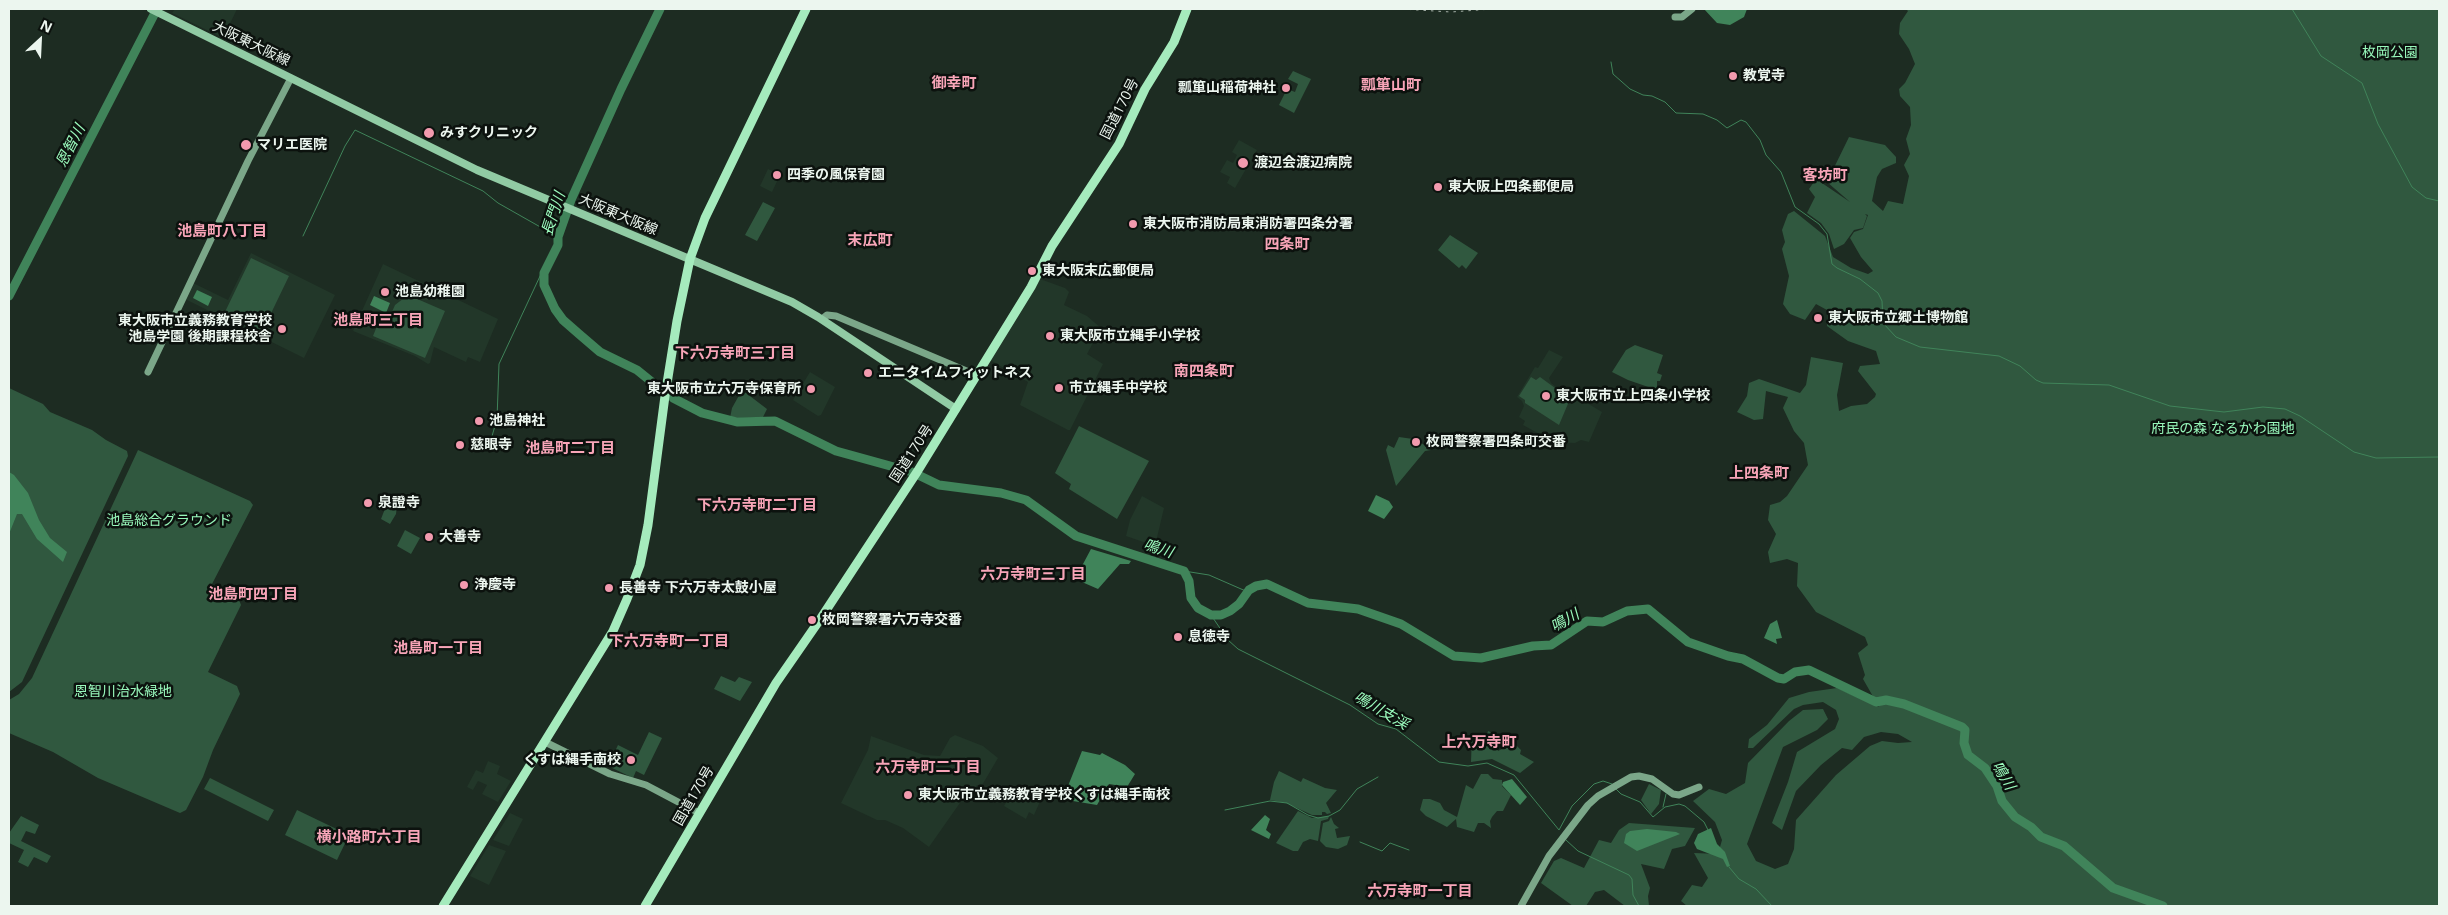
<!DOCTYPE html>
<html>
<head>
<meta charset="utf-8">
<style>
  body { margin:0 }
  #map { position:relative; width:2448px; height:915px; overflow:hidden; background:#1d2c22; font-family:"Open Sans",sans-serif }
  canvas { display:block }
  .frame { position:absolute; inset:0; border:10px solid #ecf6ef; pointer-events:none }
  .north { position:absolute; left:15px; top:15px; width:50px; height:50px; -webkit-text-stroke:4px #0c120e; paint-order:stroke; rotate:25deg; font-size:14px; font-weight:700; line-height:20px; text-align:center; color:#ecf6ef }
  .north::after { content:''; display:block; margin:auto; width:18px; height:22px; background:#ecf6ef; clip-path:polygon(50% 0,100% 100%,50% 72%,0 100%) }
</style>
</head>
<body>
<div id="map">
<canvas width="2448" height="915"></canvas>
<div class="frame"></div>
<div class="north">N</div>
</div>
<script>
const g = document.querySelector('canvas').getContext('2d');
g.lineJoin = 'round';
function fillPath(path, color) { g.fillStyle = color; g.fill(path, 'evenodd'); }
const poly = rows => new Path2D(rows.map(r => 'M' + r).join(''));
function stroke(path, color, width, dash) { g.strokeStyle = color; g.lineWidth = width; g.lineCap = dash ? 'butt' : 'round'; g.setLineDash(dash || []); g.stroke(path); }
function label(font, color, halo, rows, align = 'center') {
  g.font = font + ' "Open Sans","Noto Sans JP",sans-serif'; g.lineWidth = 5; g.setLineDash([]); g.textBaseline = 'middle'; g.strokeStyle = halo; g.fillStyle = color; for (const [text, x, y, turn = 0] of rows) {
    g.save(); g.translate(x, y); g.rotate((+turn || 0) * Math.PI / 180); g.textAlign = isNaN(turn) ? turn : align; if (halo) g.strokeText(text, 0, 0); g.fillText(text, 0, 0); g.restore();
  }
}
const built = poly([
  [175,9,237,9,223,38,172,13],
  [1239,140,1257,150,1235,188,1227,183,1230,177,1220,172,1227,160,1233,163,1237,155,1232,152],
  [768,169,780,175,772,192,760,186],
  [251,253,335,295,304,358,185,299,193,283,228,300],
  [383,264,498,319,480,362,468,357,466,362,434,347,430,363,428,364,415,356,353,331],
  [1040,279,1065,288,1069,292,1064,305,1087,316,1101,328,1087,354,1103,364,1070,430,1068,430,1020,405,1028,382,990,360],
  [1549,350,1563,357,1549,378,1551,383,1562,392,1572,394,1602,412,1589,442,1581,440,1575,443,1554,442,1523,425,1525,421,1519,417,1524,406,1522,401,1517,397,1535,367,1538,368],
  [810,372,835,387,821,415,818,416,793,400],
  [1142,496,1164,508,1155,546,1126,536,1130,520],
  [955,735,983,746,998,758,981,787,977,785,967,799,962,800,929,847,903,828,885,820,877,820,841,803,868,750,871,736,924,755,940,756,950,738],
  [488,761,500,766,497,774,511,781,498,802,482,794,487,785,478,781,473,790,467,787,476,770,483,773],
  [1015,786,1042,797,1034,815,1029,812,1026,819,1004,806],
  [510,813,523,819,509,846,493,840],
  [489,845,506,851,489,885,470,876]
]);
const green = poly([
  [1906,9,2439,9,2439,906,1687,906,1681,901,1692,885,1702,887,1708,878,1694,853,1718,854,1722,840,1715,822,1693,801,1709,789,1726,794,1745,783,1748,763,1789,721,1803,710,1823,709,1828,719,1817,730,1783,747,1747,844,1756,861,1775,869,1788,864,1794,849,1796,820,1836,775,1870,746,1882,741,1898,743,1912,742,1898,734,1881,732,1864,737,1852,750,1842,748,1821,765,1796,791,1782,830,1772,823,1788,782,1797,752,1835,729,1839,719,1836,710,1823,702,1803,705,1794,709,1753,748,1748,748,1749,739,1767,725,1789,698,1809,692,1837,688,1879,707,1863,679,1865,675,1858,653,1868,645,1865,637,1816,612,1797,586,1798,563,1787,559,1770,563,1768,552,1776,534,1768,520,1770,505,1780,502,1787,496,1808,465,1804,443,1794,431,1783,408,1788,397,1766,391,1763,419,1754,420,1737,412,1747,396,1749,383,1759,379,1800,393,1806,385,1811,357,1843,363,1837,395,1839,411,1851,406,1867,404,1875,397,1876,394,1858,371,1860,366,1880,364,1876,351,1848,341,1827,326,1827,310,1816,304,1805,320,1790,314,1783,304,1789,276,1782,249,1785,242,1782,230,1788,214,1794,211,1825,236,1833,257,1851,268,1868,274,1873,271,1861,257,1850,238,1854,232,1863,229,1868,215,1865,214,1867,216,1863,228,1854,230,1844,244,1834,249,1829,234,1821,223,1807,213,1815,197,1809,189,1816,179,1850,202,1827,182,1849,137,1885,145,1896,157,1896,163,1882,169,1877,177,1872,201,1883,211,1888,201,1903,204,1909,176,1904,165,1910,154,1906,139,1911,125,1910,107,1900,96,1899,89,1905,83,1915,64,1909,49,1899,34,1900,23,1908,11],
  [1293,71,1311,79,1294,113,1279,105,1287,89,1295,92,1298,84,1288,79],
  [763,202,775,208,757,241,745,235],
  [1450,235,1478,253,1466,269,1462,265,1459,268,1438,250],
  [251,258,289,276,262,332,224,314],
  [408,295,445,311,425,358,373,336,381,316,389,319,395,305],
  [1635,345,1663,355,1657,373,1662,375,1660,381,1657,381,1657,390,1628,380,1612,372,1626,350],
  [1531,377,1536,380,1540,377,1570,399,1559,425,1525,403,1525,400,1519,396],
  [9,388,43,404,50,412,92,430,106,440,127,451,128,456,22,682,9,692],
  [742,390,767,409,763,417,730,418,732,408],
  [1079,426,1149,461,1117,519,1069,489,1071,484,1055,473],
  [1399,437,1413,439,1412,443,1417,445,1420,442,1431,450,1425,451,1396,486,1386,450,1388,445,1394,448],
  [138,450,250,501,253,505,212,584,238,597,241,605,208,672,237,686,240,694,213,750,203,777,186,810,180,813,98,778,53,752,9,733,9,700,19,694,32,678],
  [388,501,397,505,396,514,390,524,381,519],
  [405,530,420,538,411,554,397,546],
  [721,676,735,682,739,677,752,682,740,701,714,689],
  [1488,731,1499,736,1494,743,1498,751,1514,743,1521,750,1520,754,1534,762,1520,773,1492,759,1471,762,1472,734,1486,738],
  [649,732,662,738,644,775,636,771,633,778,608,766,618,745,638,755],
  [1279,771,1301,782,1303,778,1325,788,1337,790,1326,803,1331,813,1327,814,1325,812,1322,812,1322,815,1312,815,1286,803,1270,800,1274,782],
  [1481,774,1488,774,1493,779,1502,780,1502,786,1511,795,1503,811,1497,811,1492,817,1490,821,1491,828,1484,823,1478,823,1474,832,1457,827,1456,819,1447,827,1426,816,1420,810,1423,799,1430,799,1440,803,1444,810,1457,817,1466,785,1473,789],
  [210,778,274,810,268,821,204,789],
  [1649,784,1661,790,1659,804,1651,814,1641,800],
  [297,810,349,835,337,860,285,835],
  [1298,811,1312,818,1329,816,1328,819,1321,821,1318,841,1310,839,1303,842,1298,851,1293,851,1276,843],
  [21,816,39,825,35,834,26,831,21,841,51,856,47,863,34,857,28,867,18,862,24,850,9,843,9,833],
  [1331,817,1334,824,1339,828,1335,829,1337,838,1350,836,1347,845,1338,849,1326,847,1320,841,1323,823,1329,821],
  [1629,823,1695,828,1685,846,1672,849,1664,869,1641,864,1650,888,1648,896,1649,906,1625,906,1604,890,1595,892,1586,906,1573,906,1541,883,1554,861,1561,858,1584,868,1599,840,1611,843,1619,830]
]);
const water = poly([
  [1704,9,1747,9,1744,17,1730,25,1717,23],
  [197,290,212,297,208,306,193,298],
  [374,296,390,303,386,313,370,305],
  [9,472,14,475,28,493,39,520,50,538,67,552,63,562,37,539,22,514,17,514,9,534],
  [1376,495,1389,501,1393,507,1384,519,1368,511],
  [1091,549,1131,561,1129,564,1120,564,1098,589,1075,579],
  [1777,620,1782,638,1776,639,1777,644,1764,638,1770,624],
  [1082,751,1100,755,1102,753,1125,765,1135,774,1127,787,1109,784,1097,805,1067,800,1064,796],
  [1512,779,1527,797,1520,805,1502,785,1503,782],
  [1265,815,1270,819,1266,830,1271,834,1269,839,1251,830],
  [1711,828,1717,844,1725,852,1730,866,1727,867,1723,859,1697,849,1694,843,1698,834],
  [1647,829,1676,832,1680,834,1637,851,1624,843,1626,834,1630,831]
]);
const stream = poly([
  [2292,9,2321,56,2362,83,2378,124,2412,187,2426,198,2439,201],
  [1611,62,1613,74,1630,89,1643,95,1652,96,1665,102,1676,113,1703,114,1717,120,1727,128,1741,120,1746,122,1760,140,1766,155,1781,172,1795,207,1819,224,1827,234,1832,264,1837,268,1860,279,1878,293,1882,301,1883,323,1896,337,1920,347,1999,356,2020,366,2036,380,2043,383,2109,385,2170,406,2224,412,2263,407,2285,409,2300,416,2354,452,2376,458,2439,457],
  [303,236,345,146,355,130,483,191,498,203,558,237],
  [490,443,497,419,499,364,541,274,544,273],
  [1184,571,1209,575,1248,592],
  [1211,615,1228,640,1238,649,1350,705,1378,724,1396,729,1439,762,1468,766,1487,763,1514,775,1559,830,1572,806,1594,784,1603,781,1612,784],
  [1616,789,1621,794,1640,802,1653,817,1665,807,1679,804,1685,806,1704,822,1708,830],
  [1663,807,1666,794],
  [1225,810,1270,801,1287,803,1308,815,1318,818,1329,816,1340,810,1357,789,1378,777],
  [1566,840,1578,851,1629,875,1632,879,1633,895,1639,906],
  [1360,842,1382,851,1390,843,1409,850],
  [1729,867,1739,879,1756,889,1772,906]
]);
const river = poly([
  [9,296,157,9],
  [658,387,637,370,600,352,579,334,563,320,555,309,544,285,544,273,558,245,558,237,571,200,621,89,660,9],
  [673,398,702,413,737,422,775,421,836,451,912,472,939,485,1001,493,1026,500,1076,536,1184,571,1189,581,1191,598,1198,608,1211,615,1221,615,1230,611,1239,604,1249,590,1256,586,1267,584,1308,603,1358,609,1401,624,1454,656,1481,658,1533,646,1551,645,1587,621,1603,622,1627,611,1648,609,1688,642,1728,656,1743,659,1778,678,1784,679,1795,672,1809,670,1876,702,1886,700,1904,704,1962,727,1965,730,1964,743,1968,755,1985,768,1997,786,2002,801,2015,817,2031,827,2041,837,2064,846,2113,888,2163,906]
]);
const secondary = poly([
  [1675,17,1682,17,1692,9],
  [822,319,827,315,836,316,976,375],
  [148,372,248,161,291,78],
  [545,742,610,774,646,785,699,813],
  [1521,906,1549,856,1588,805,1598,796,1631,777,1639,776,1652,779,1673,794,1679,795,1699,787]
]);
const primary = poly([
  [151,9,477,170,792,302,818,317,956,409]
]);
const highway = poly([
  [443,906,613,631,627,599,640,565,648,525,665,396,677,321,690,259,705,218,806,9],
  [645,906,776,683,821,618,917,472,1031,287,1052,246,1119,144,1145,89,1174,42,1187,9]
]);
const rail = poly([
  [1401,9,1451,12,1492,9]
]);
const markers = [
  [1733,76,5,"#f29aae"],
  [1286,88,5,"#f29aae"],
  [429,133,6,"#f29aae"],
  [246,145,6,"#f29aae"],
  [1243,163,6,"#f29aae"],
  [777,175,5,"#f29aae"],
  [1438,187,5,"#f29aae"],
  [1133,224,5,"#f29aae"],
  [1032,271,5,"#f29aae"],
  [385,292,5,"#f29aae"],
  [1818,318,5,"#f29aae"],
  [282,329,5,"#f29aae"],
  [1050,336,5,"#f29aae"],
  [868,373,5,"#f29aae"],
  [1059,388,5,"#f29aae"],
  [811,389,5,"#f29aae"],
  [1546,396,5,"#f29aae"],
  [479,421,5,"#f29aae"],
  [1416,442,5,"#f29aae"],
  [460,445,5,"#f29aae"],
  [368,503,5,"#f29aae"],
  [429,537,5,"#f29aae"],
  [464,585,5,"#f29aae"],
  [609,588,5,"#f29aae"],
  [812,620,5,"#f29aae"],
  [1178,637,5,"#f29aae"],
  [631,760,5,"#f29aae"],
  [908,795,5,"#f29aae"]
];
const streetNames = [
  ["大阪東大阪線",251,44,26],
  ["国道170号",1120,109,-63],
  ["大阪東大阪線",618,215,23],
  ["国道170号",912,454,-57],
  ["国道170号",694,796,-60]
];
const parkNames = [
  ["枚岡公園",2390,53],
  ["府民の森 なるかわ園地",2223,429],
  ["池島総合グラウンド",169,521],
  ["恩智川治水緑地",123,692]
];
const poiNames = [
  ["教覚寺",1743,76],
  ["瓢箪山稲荷神社",1276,88,"right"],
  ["みすクリニック",440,133],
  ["マリエ医院",257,145],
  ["渡辺会渡辺病院",1254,163],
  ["四季の風保育園",787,175],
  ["東大阪上四条郵便局",1448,187],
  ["東大阪市消防局東消防署四条分署",1143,224],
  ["東大阪末広郵便局",1042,271],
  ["池島幼稚園",395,292],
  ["東大阪市立郷土博物館",1828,318],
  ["東大阪市立義務教育学校",272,321,"right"],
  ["池島学園 後期課程校舎",272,337,"right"],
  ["東大阪市立縄手小学校",1060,336],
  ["エニタイムフィットネス",878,373],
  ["市立縄手中学校",1069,388],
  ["東大阪市立六万寺保育所",801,389,"right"],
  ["東大阪市立上四条小学校",1556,396],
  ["池島神社",489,421],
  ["枚岡警察署四条町交番",1426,442],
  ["慈眼寺",470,445],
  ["泉證寺",378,503],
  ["大善寺",439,537],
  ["浄慶寺",474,585],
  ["長善寺 下六万寺太鼓小屋",619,588],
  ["枚岡警察署六万寺交番",822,620],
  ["息徳寺",1188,637],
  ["くすは縄手南校",621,760,"right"],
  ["東大阪市立義務教育学校くすは縄手南校",918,795]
];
const neighbourhoodNames = [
  ["御幸町",954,84],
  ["瓢箪山町",1391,86],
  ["客坊町",1825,176],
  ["池島町八丁目",222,232],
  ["末広町",870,241],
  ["四条町",1287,245],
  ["池島町三丁目",378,321],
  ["下六万寺町三丁目",735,354],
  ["南四条町",1204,372],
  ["池島町二丁目",570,449],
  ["上四条町",1759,474],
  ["下六万寺町二丁目",757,506],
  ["六万寺町三丁目",1033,575],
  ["池島町四丁目",253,595],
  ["下六万寺町一丁目",669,642],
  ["池島町一丁目",438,649],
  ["上六万寺町",1479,743],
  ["六万寺町二丁目",928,768],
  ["横小路町六丁目",369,838],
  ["六万寺町一丁目",1420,892]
];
const waterNames = [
  ["恩智川",71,146,-63],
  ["長門川",554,214,-72],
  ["鳴川",1158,549,18],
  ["鳴川",1565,621,-30],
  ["鳴川支渓",1381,711,30],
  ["鳴川",2003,776,59]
];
fillPath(built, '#223729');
fillPath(green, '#30583f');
fillPath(water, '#40845a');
stroke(stream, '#40845a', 1);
stroke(river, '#40845a', 9);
stroke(secondary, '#7ba789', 7);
stroke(primary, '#91cba4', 8);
stroke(highway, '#a5ebbd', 9);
stroke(rail, '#a7b2aa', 1, [2.5, 5]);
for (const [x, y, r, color] of markers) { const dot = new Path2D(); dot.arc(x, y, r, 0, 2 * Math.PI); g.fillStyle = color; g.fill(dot); stroke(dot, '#0c120e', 2); }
label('14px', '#ecf6ef', '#0c120e', streetNames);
label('14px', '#98f8bb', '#0c120e', parkNames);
label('bold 14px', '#ecf6ef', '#0c120e', poiNames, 'left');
label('bold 15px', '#f8a5b8', '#0c120e', neighbourhoodNames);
label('italic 15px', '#9bfbbd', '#0c120e', waterNames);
</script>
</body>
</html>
